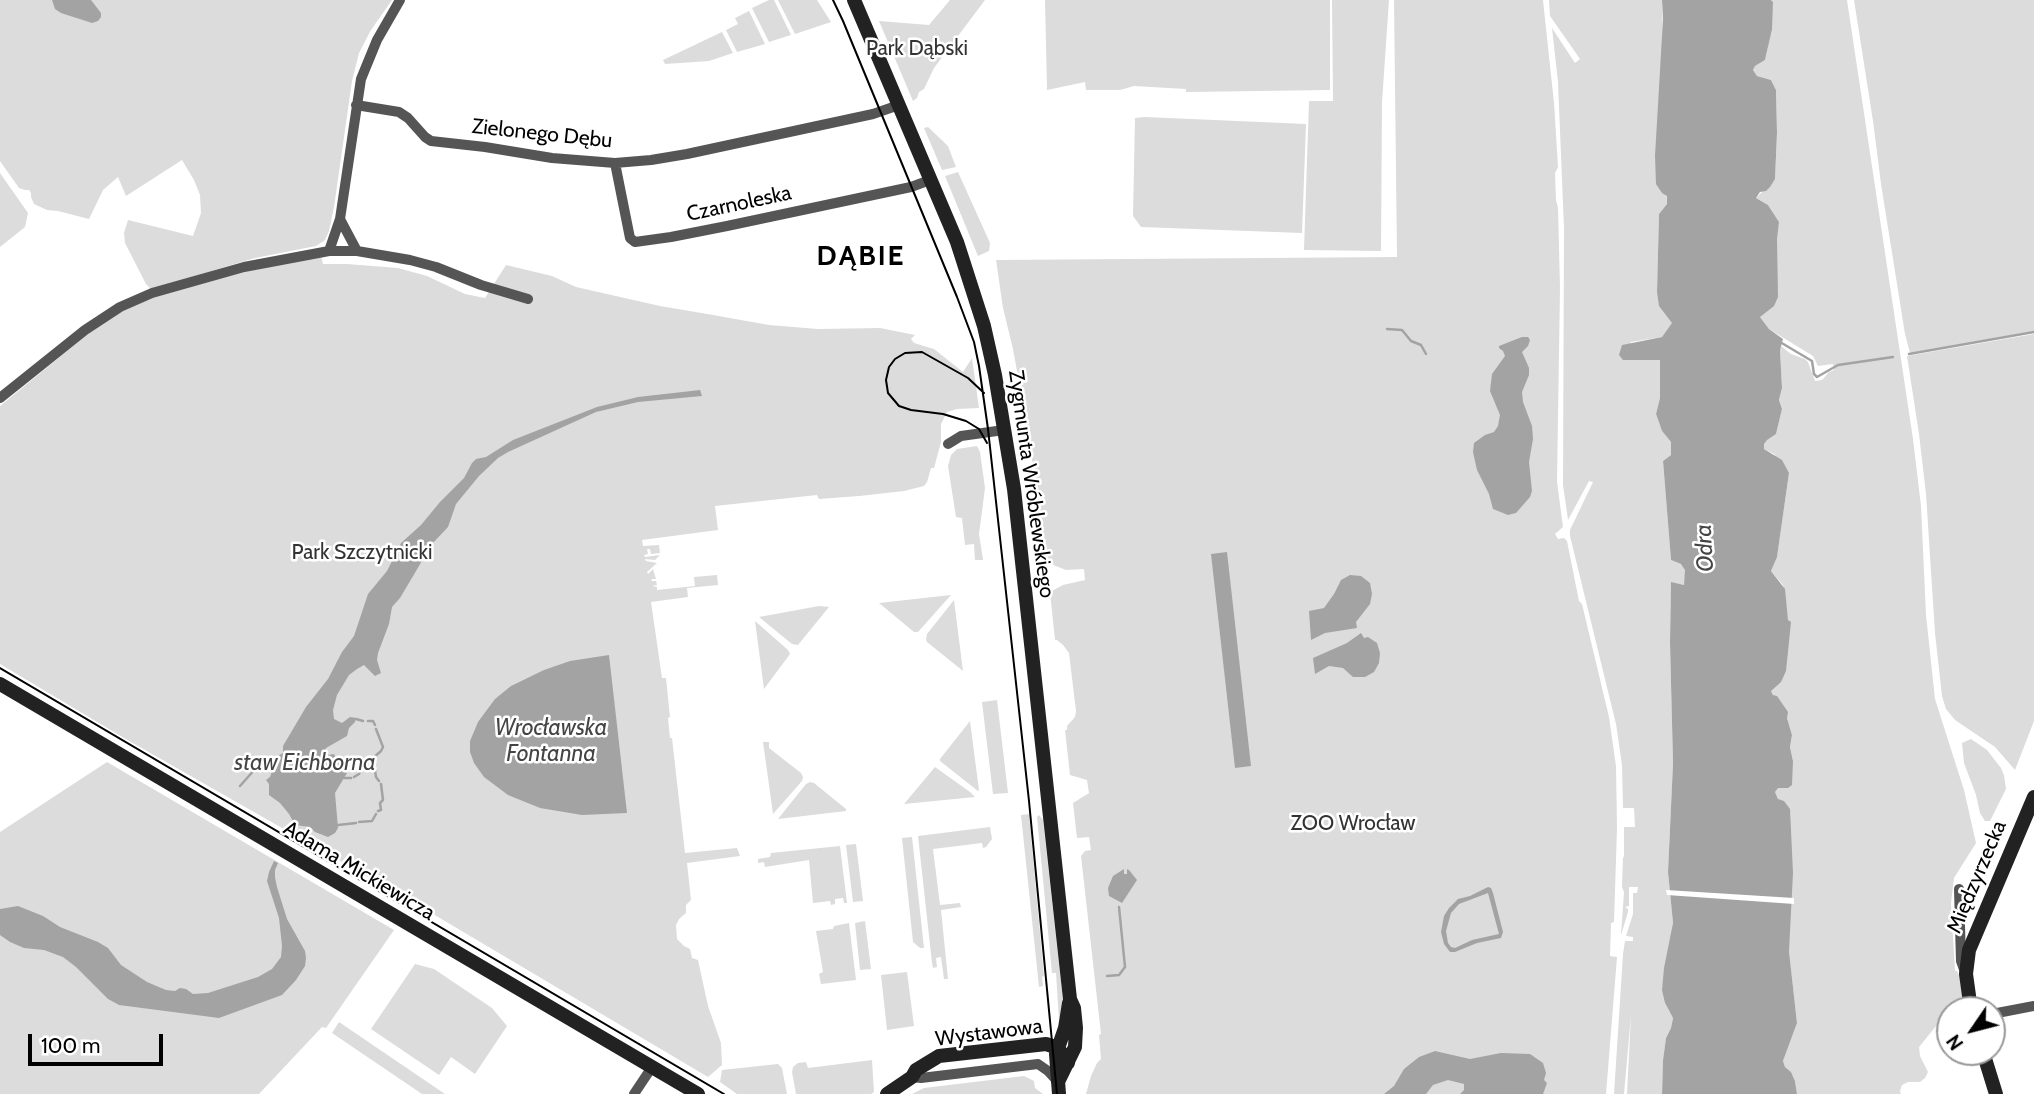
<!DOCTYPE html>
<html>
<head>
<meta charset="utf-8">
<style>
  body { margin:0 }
  #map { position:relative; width:2034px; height:1094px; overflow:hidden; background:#fff; font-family:Cabin,sans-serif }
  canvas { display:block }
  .north { position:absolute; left:1936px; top:996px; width:70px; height:70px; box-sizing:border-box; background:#fff; border:2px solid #999; border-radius:50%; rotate:235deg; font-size:19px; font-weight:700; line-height:28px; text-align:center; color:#000 }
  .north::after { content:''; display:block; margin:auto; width:24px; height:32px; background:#000; clip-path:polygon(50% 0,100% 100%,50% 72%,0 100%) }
  .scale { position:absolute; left:28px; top:1034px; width:135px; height:32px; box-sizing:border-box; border:4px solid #000; border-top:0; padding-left:9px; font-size:21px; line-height:24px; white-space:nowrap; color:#000; -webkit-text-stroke:5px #fff; paint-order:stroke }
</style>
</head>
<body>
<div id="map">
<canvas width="2034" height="1094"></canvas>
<div class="north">N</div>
<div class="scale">100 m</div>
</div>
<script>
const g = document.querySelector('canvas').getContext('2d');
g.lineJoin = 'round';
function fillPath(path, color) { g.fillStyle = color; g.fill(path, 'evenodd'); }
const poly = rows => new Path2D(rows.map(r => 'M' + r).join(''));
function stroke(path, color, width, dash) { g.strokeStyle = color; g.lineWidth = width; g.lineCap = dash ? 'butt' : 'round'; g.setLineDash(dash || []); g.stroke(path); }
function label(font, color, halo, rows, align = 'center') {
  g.font = font + ' Cabin,sans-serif'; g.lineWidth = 5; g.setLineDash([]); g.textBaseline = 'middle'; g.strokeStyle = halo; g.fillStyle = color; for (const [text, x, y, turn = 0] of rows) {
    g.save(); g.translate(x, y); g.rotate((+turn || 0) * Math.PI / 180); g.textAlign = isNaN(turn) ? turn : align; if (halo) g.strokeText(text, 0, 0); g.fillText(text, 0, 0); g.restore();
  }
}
const green = poly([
  [0,0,392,0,371,30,359,53,352,81,334,207,329,231,325,240,316,246,255,258,151,289,146,284,125,243,124,233,128,220,193,236,201,213,200,195,194,180,182,160,126,196,118,177,103,190,89,219,58,211,47,210,34,204,31,197,31,193,29,190,25,190,19,188,0,161],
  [769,0,774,0,791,35,769,42,752,8],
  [778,0,817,0,831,22,795,34],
  [950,0,985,0,934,68,924,89,919,92,917,98,913,101,879,21,929,25],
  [1045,0,1330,0,1330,90,1186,92,1186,89,1134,86,1120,90,1086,90,1085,82,1047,90],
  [1332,0,1389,0,1382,102,1381,251,1304,250,1309,101,1333,101],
  [1394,0,1543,0,1554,103,1558,167,1555,173,1556,200,1558,208,1560,288,1557,482,1563,527,1555,534,1558,539,1564,538,1567,541,1579,601,1582,604,1609,717,1616,766,1617,828,1614,922,1611,923,1610,956,1617,957,1606,1094,1086,1094,1091,1076,1097,1063,1101,1059,1099,1035,1101,1034,1081,856,1085,851,1091,850,1089,837,1077,838,1073,803,1089,793,1087,780,1070,775,1065,730,1067,730,1067,726,1075,717,1076,711,1069,653,1063,645,1057,640,1055,640,1050,592,1063,585,1085,580,1084,569,1066,570,1046,562,1029,438,1013,349,1003,308,996,260,1397,257],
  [1549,0,1662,0,1667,204,1659,214,1657,292,1673,323,1662,337,1631,342,1623,360,1660,360,1660,398,1656,414,1662,431,1671,442,1671,455,1663,461,1671,560,1681,564,1686,570,1684,585,1671,583,1670,643,1673,763,1668,872,1673,923,1665,1003,1673,1018,1671,1028,1666,1038,1663,1060,1662,1094,1627,1094,1631,1015,1624,1094,1614,1094,1623,954,1625,941,1633,941,1633,937,1626,936,1633,914,1633,893,1637,893,1638,887,1629,887,1629,906,1625,907,1628,909,1628,912,1621,935,1624,892,1622,887,1623,856,1624,858,1624,827,1635,827,1634,808,1623,808,1622,765,1616,724,1570,536,1570,530,1593,482,1589,481,1568,520,1563,485,1564,228,1558,82,1552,28,1575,63,1580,59,1550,16],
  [1771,0,1847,0,1913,439,1921,506,1926,615,1935,699,1964,790,1976,843,1954,878,1951,903,1955,971,1957,971,1960,978,1964,1010,1950,1010,1950,1026,1946,1024,1937,1025,1919,1047,1920,1056,1928,1072,1925,1078,1920,1082,1908,1082,1902,1085,1900,1091,1901,1094,1797,1094,1795,1081,1791,1072,1785,1067,1783,1061,1797,1023,1789,951,1778,799,1775,792,1777,788,1783,787,1793,761,1790,747,1792,735,1787,718,1771,691,1786,671,1788,621,1783,585,1771,571,1777,556,1789,473,1774,454,1764,449,1764,444,1766,440,1776,434,1782,409,1779,400,1782,388,1780,350,1781,346,1791,354,1805,359,1808,362,1815,381,1822,380,1829,372,1834,370,1833,364,1818,366,1813,356,1769,329,1760,317,1765,312,1779,222,1768,205,1756,198,1775,179,1777,133,1776,90,1771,80,1757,76,1753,70,1755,66,1765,60,1767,52,1773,2],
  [1854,0,2034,0,2034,331,1910,353,1905,334,1881,184,1873,121],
  [749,11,765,44,737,52,726,30,738,24,735,18],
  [722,32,733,53,709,61,665,64,663,60],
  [1145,117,1306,124,1302,233,1141,227,1133,216,1135,118],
  [928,127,948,146,956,167,942,170,924,128],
  [958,172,990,243,989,251,978,256,945,176],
  [0,173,28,213,25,227,0,247],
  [321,256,323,264,347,264,398,268,427,276,465,294,485,298,506,265,552,276,576,287,660,306,713,315,769,325,818,329,880,328,915,335,911,339,914,343,934,349,963,372,972,358,979,408,957,409,947,412,941,424,941,442,934,468,931,468,927,482,924,486,904,491,859,496,819,499,817,495,715,506,718,530,642,540,643,546,659,545,660,553,651,554,650,549,647,549,648,554,644,555,645,557,660,555,655,560,645,559,646,561,657,563,647,572,648,574,653,569,656,579,652,579,651,581,656,581,657,585,652,586,657,587,657,590,695,586,694,577,717,575,718,585,687,588,688,597,651,602,662,678,666,678,670,717,668,718,670,738,672,738,685,853,737,848,740,856,687,863,691,900,686,905,686,913,679,919,676,925,677,939,684,946,690,949,692,958,698,960,708,1006,721,1043,722,1065,708,1077,433,914,124,738,0,664,0,406,94,329,125,308,164,293,224,276],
  [2034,334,2034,721,2015,770,1995,747,1955,720,1946,709,1942,696,1935,633,1926,494,1919,434,1907,356],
  [977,446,980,452,985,488,979,534,983,560,975,560,974,544,965,545,962,518,956,517,948,466,951,455,957,449],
  [951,595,918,632,914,632,879,603],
  [954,600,963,671,927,642,926,639,927,634],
  [819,606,829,607,798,645,792,644,759,617],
  [755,621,788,650,790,654,764,689],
  [997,700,1008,793,993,794,982,702],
  [970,721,979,790,978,791,940,761,940,759],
  [1971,739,1987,750,2001,768,2004,775,2006,789,1990,821,1985,821,1980,813,1976,795,1964,763,1962,743],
  [763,742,769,742,769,748,801,773,803,777,802,781,773,814],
  [107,762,394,930,326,1028,322,1027,259,1094,0,1094,0,832],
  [935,767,970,792,975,797,904,804],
  [810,782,814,783,846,809,846,811,778,819,806,784],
  [1029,814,1044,976,1042,977,1043,986,1039,987,1021,815],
  [1039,815,1043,820,1062,991,1063,1001,1059,1020,1056,973,1052,973,1037,817],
  [990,827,992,839,986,847,983,848,982,843,933,849,940,905,960,903,961,907,941,910,948,979,944,979,941,957,936,958,937,967,933,968,932,963,918,836],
  [912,837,924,948,920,948,913,942,902,838],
  [856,844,863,901,853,902,846,845],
  [840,846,847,903,844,903,843,898,835,899,835,904,831,905,830,901,813,903,809,860,765,867,764,862,758,863,758,859,770,857,771,853],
  [865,921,871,969,860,970,855,923],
  [849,923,856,980,821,984,819,974,823,972,816,931,833,929,834,926],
  [415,964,434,969,492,1008,507,1026,475,1074,451,1057,439,1075,371,1029],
  [907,972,914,1026,887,1030,881,975],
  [339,1022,445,1094,422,1094,332,1033],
  [872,1060,874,1092,871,1094,796,1094,792,1072,793,1067,798,1063,806,1062,808,1068],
  [778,1064,782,1068,787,1094,737,1094,720,1082,722,1070],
  [1024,1076,1034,1081,1035,1088,1043,1094,912,1094,924,1088]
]);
const water = poly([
  [52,0,91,0,101,13,101,17,98,21,92,23,61,13,55,9],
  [1662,0,1771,0,1773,2,1772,29,1765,60,1755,66,1753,70,1757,76,1771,80,1776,90,1777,133,1775,179,1770,187,1766,191,1760,192,1756,198,1768,205,1779,222,1777,239,1778,297,1774,306,1760,317,1769,329,1783,339,1780,350,1782,388,1779,400,1782,409,1776,434,1767,440,1764,444,1764,449,1782,460,1789,473,1777,557,1771,571,1785,589,1788,620,1791,622,1786,671,1781,682,1771,691,1773,695,1777,696,1788,712,1787,718,1792,735,1790,747,1793,761,1792,785,1788,788,1778,788,1775,792,1778,799,1784,801,1790,809,1793,873,1789,951,1797,1023,1783,1061,1785,1067,1791,1072,1795,1081,1797,1094,1662,1094,1663,1060,1666,1038,1671,1028,1673,1018,1665,1003,1662,990,1664,968,1673,923,1668,872,1673,763,1670,643,1671,582,1684,585,1685,570,1681,564,1671,560,1663,461,1671,455,1671,442,1662,431,1656,414,1660,398,1660,360,1623,360,1619,355,1622,345,1662,337,1672,323,1659,306,1657,292,1659,214,1667,204,1667,196,1662,193,1656,184,1655,156,1663,19],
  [1522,337,1528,337,1530,340,1528,346,1522,352,1529,368,1529,375,1522,392,1523,402,1532,426,1533,439,1529,462,1532,491,1530,497,1516,513,1508,515,1493,509,1489,494,1477,470,1473,452,1474,443,1485,435,1494,432,1498,426,1500,415,1490,391,1492,374,1505,356,1503,351,1499,348,1499,346],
  [700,390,702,396,638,402,596,412,508,452,498,458,479,476,456,504,448,527,432,544,400,598,392,607,389,624,378,653,377,660,381,673,375,676,364,665,357,669,349,675,337,695,333,710,334,719,342,723,350,717,356,718,355,722,349,728,347,736,326,748,326,752,328,755,334,754,336,758,334,761,337,760,347,773,335,793,338,828,335,833,328,837,315,832,310,827,295,825,289,814,280,803,269,795,269,784,266,780,270,777,273,768,276,767,274,758,283,753,283,746,306,707,328,679,342,652,354,636,368,594,387,571,401,543,421,525,440,502,464,478,472,463,476,459,486,457,513,440,597,407,638,397],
  [1227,552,1251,766,1235,768,1211,554],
  [1350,575,1361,576,1370,583,1372,594,1370,604,1356,622,1357,628,1325,633,1311,640,1309,611,1324,608,1334,594,1341,580],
  [1361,633,1364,638,1368,637,1377,643,1380,653,1379,663,1374,672,1365,677,1353,677,1343,668,1329,666,1315,674,1313,658,1347,643],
  [609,655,627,813,582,815,540,808,508,795,484,777,474,763,470,752,470,741,478,722,495,699,511,686,544,670,570,661],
  [274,861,278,863,275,870,275,877,277,887,287,919,305,951,306,958,305,966,296,980,282,995,219,1018,119,1005,108,999,76,967,63,957,44,950,24,948,10,942,0,935,0,909,18,906,43,916,60,927,98,942,108,948,121,965,147,982,166,990,175,991,180,988,186,989,193,994,208,993,258,977,272,969,281,957,282,946,279,918,267,881,269,872],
  [1124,869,1124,874,1127,874,1127,869,1129,870,1137,880,1122,903,1109,896,1108,888,1113,876],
  [1488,887,1491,888,1493,893,1503,932,1501,938,1477,943,1455,952,1450,952,1444,944,1441,932,1444,916,1449,908,1458,899,1470,896],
  [1488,893,1499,934,1472,940,1455,948,1451,947,1448,943,1446,931,1451,913,1459,904],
  [1435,1051,1470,1059,1501,1053,1530,1054,1543,1063,1546,1073,1544,1080,1547,1083,1543,1094,1460,1094,1464,1090,1464,1084,1448,1080,1433,1085,1426,1094,1384,1094,1394,1086,1404,1069,1419,1057]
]);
const pier = poly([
  [1666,890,1794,898,1794,904,1667,895]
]);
const stream = poly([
  [1387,329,1402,330,1411,341,1421,345,1426,354],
  [1780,342,1812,361,1814,374,1817,377,1838,365,1893,357],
  [1909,354,2034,332],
  [356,719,363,721],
  [368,721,373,721,375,725],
  [373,758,376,777,379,781],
  [365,765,381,751,383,747,376,729],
  [354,777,359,774,363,767],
  [344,778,351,778],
  [240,786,256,768,274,760],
  [378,811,381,810,380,803,383,800,381,784],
  [359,822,372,821,376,814],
  [338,825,356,823],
  [1107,976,1119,975,1125,967,1119,907]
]);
const street = poly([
  [356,105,399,112,408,118,425,137,431,141,485,147,552,158,615,163,651,160,687,154,873,114,899,105],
  [615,163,630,238,635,242,671,237,727,226,911,187,930,180],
  [340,219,357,251],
  [329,251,340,219,361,79,377,40,400,0],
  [0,398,85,330,120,307,152,293,244,267,329,251,357,251,410,260,436,267,481,285,528,299],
  [948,444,961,436,1004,430],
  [1959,889,1961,961,1965,972],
  [1992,1014,2034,1006],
  [912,1077,921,1078,1038,1064,1048,1071,1058,1082],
  [634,1094,652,1067]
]);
const secondary = poly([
  [854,0,957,242,984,326,995,375,1014,489,1070,999,1074,1008,1076,1028,1075,1047,1058,1082],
  [0,684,698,1094],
  [1971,1010,1966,974,1969,950,2034,797],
  [1983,1052,1996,1094],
  [887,1094,912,1077,916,1070,939,1056,1046,1044,1058,1048,1068,1063],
  [1059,1094,1056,1054,1065,1028,1069,1003]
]);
const tram = poly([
  [833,0,843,21,957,297,974,342,979,366,988,429,1029,801,1057,1094],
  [984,393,968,378,922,352,905,353,895,359,889,367,886,380,888,393,899,406,911,410,943,414,966,421,979,429,987,443],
  [0,668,724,1094]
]);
const parkNames = [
  ["Park Dąbski",917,49],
  ["Park Szczytnicki",362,553],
  ["ZOO Wrocław",1353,824]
];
const streetNames = [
  ["Zielonego Dębu",542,134,6],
  ["Czarnoleska",739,204,-12],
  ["Zygmunta Wróblewskiego",1031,484,82],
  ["Adama Mickiewicza",359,871,31],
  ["Międzyrzecka",1977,877,-67],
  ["Wystawowa",989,1033,-7]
];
const waterNames = [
  ["Odra",1705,548,-93],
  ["Wrocławska",551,728],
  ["Fontanna",551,754],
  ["staw Eichborna",305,763]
];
const districtNames = [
  ["DĄBIE",861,257]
];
fillPath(green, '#dcdcdc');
fillPath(water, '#a3a3a3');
fillPath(pier, '#fff');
stroke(stream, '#a3a3a3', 2.5);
stroke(street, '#555', 10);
stroke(secondary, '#222', 14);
stroke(tram, '#000', 2);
label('21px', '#333', '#fff', parkNames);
label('21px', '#000', '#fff', streetNames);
label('italic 23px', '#444', '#fff', waterNames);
g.letterSpacing = '2px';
label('bold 28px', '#000', '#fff', districtNames);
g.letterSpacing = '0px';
</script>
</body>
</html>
